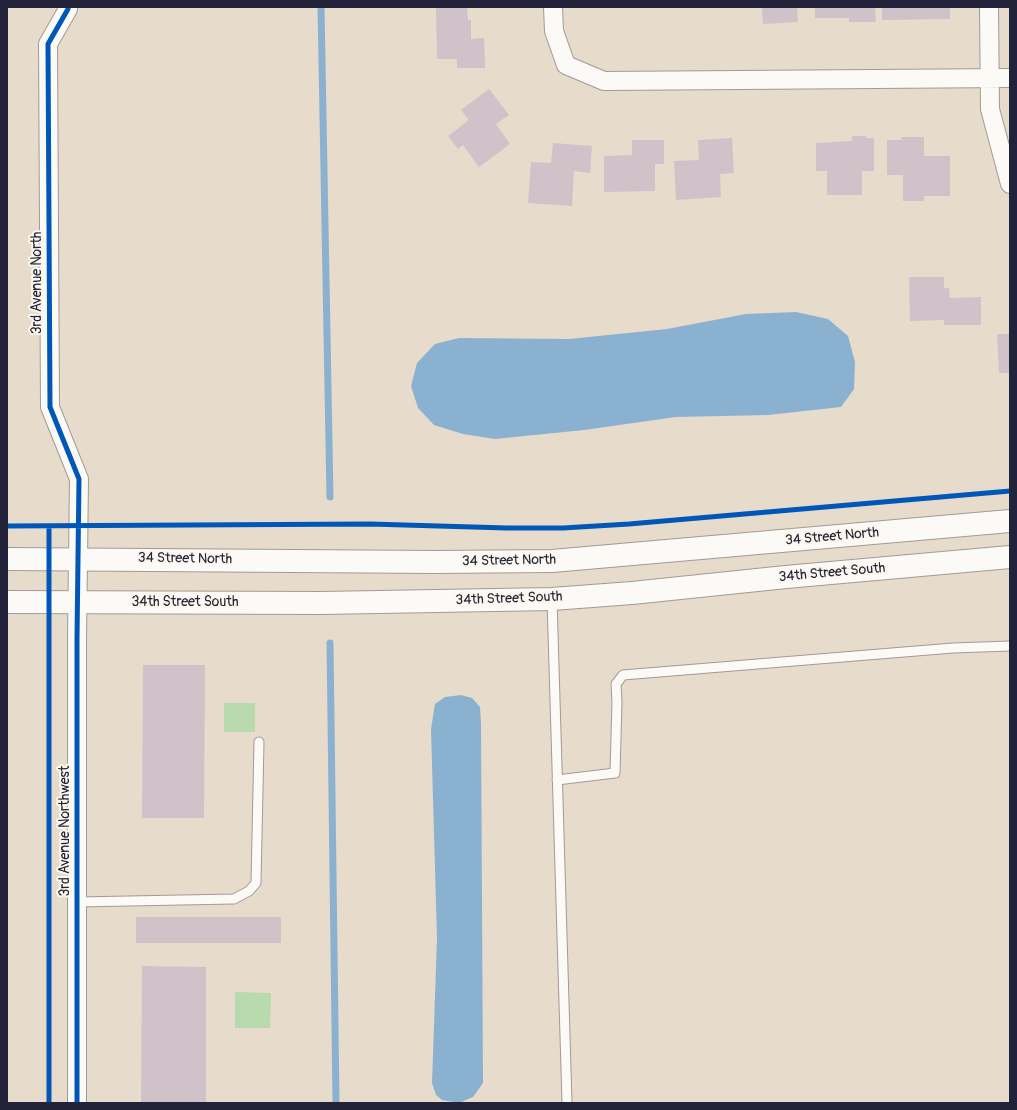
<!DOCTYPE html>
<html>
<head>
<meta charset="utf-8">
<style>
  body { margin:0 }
  #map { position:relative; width:1017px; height:1110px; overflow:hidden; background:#e7dbcb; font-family:Pangolin,sans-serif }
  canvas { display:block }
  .frame { position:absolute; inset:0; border:8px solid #22223b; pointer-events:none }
</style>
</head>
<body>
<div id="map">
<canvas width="1017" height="1110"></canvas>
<div class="frame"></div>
</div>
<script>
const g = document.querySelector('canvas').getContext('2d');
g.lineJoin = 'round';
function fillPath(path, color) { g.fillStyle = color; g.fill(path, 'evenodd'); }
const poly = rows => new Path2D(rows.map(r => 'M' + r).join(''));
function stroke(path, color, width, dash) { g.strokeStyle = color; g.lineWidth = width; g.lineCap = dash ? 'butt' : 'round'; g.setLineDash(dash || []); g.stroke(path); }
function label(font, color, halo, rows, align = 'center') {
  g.font = font + ' Pangolin,sans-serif'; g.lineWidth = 4; g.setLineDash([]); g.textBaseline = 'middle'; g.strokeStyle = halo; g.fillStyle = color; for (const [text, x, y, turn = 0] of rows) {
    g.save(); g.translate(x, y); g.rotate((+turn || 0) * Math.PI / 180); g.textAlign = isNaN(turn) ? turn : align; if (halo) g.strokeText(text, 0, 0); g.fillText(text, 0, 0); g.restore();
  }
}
const green = poly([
  [224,703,255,703,255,732,224,732],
  [235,992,271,993,270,1028,235,1028]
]);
const water = poly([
  [796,312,828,319,848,336,855,362,854,389,841,407,768,415,676,417,584,430,495,439,463,434,434,425,418,408,411,386,417,363,435,344,459,338,569,339,667,329,746,314],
  [461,695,472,698,480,707,481,724,483,1083,473,1097,459,1103,442,1100,436,1095,432,1083,437,938,431,729,435,704,445,697]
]);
const stream = poly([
  [321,7,330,497],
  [330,643,336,1103]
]);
const building = poly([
  [436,7,467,7,468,20,471,20,471,39,484,38,485,68,457,68,457,59,437,59],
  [762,7,797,7,798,22,763,24],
  [815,7,875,7,876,22,849,22,849,18,815,18],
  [882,7,950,7,950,19,882,20],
  [489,89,509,115,496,124,510,144,479,167,463,145,458,149,448,136,469,120,461,110],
  [852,136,866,136,866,138,874,138,874,171,862,171,862,195,827,195,827,171,816,171,816,143,852,141],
  [901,137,924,137,924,156,950,156,950,196,924,196,924,201,903,201,903,175,887,175,887,140,901,140],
  [732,138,734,173,720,174,721,197,676,200,674,161,699,160,698,140],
  [632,140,664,140,664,164,655,164,655,191,604,192,604,156,632,155],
  [553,143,592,146,590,173,574,171,572,206,528,203,531,162,551,163],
  [909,277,944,277,944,288,949,288,950,298,981,297,981,325,944,325,944,320,910,321],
  [997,334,1010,334,1010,373,999,373],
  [143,665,205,665,204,818,142,818],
  [136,917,281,917,281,943,136,943],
  [142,966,206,967,206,1103,141,1103]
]);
const lane = poly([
  [552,599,567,1103],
  [557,780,615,773,617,702,616,684,623,675,953,648,1010,646],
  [77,902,234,899,249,891,256,883,259,742]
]);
const street = poly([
  [553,7,554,31,566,65,604,81,1010,78],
  [989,7,990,109,1010,184],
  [68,9,48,44,50,407,79,479,77,638,77,1103]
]);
const secondary = poly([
  [7,559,435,562,552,561,1010,521],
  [7,602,321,603,552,599,632,593,786,577,1010,557]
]);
const cycleway = poly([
  [68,9,48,44,50,407,79,479,77,638,77,1103],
  [7,526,370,524,507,528,563,528,629,524,1010,491],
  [49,526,49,1103]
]);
const streetNames = [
  ["3rd Avenue North",37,283,-90],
  ["34 Street North",832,537,-5],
  ["34 Street North",185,559,1],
  ["34 Street North",509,561,-1],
  ["34th Street South",832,573,-5],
  ["34th Street South",509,599,-2],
  ["34th Street South",185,602],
  ["3rd Avenue Northwest",65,831,-90]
];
fillPath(green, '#b8daad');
fillPath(water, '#8bb1d1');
stroke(stream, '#8bb1d1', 7);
fillPath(building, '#cfc3c9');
stroke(lane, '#a19b95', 11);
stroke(street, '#a19b95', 20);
stroke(secondary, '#a19b95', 24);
stroke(lane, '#fbfaf7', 9);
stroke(street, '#fbfaf7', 18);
stroke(secondary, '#fbfaf7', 22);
stroke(cycleway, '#0057b8', 5);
label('14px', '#22223b', '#fbf7ec', streetNames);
</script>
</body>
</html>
